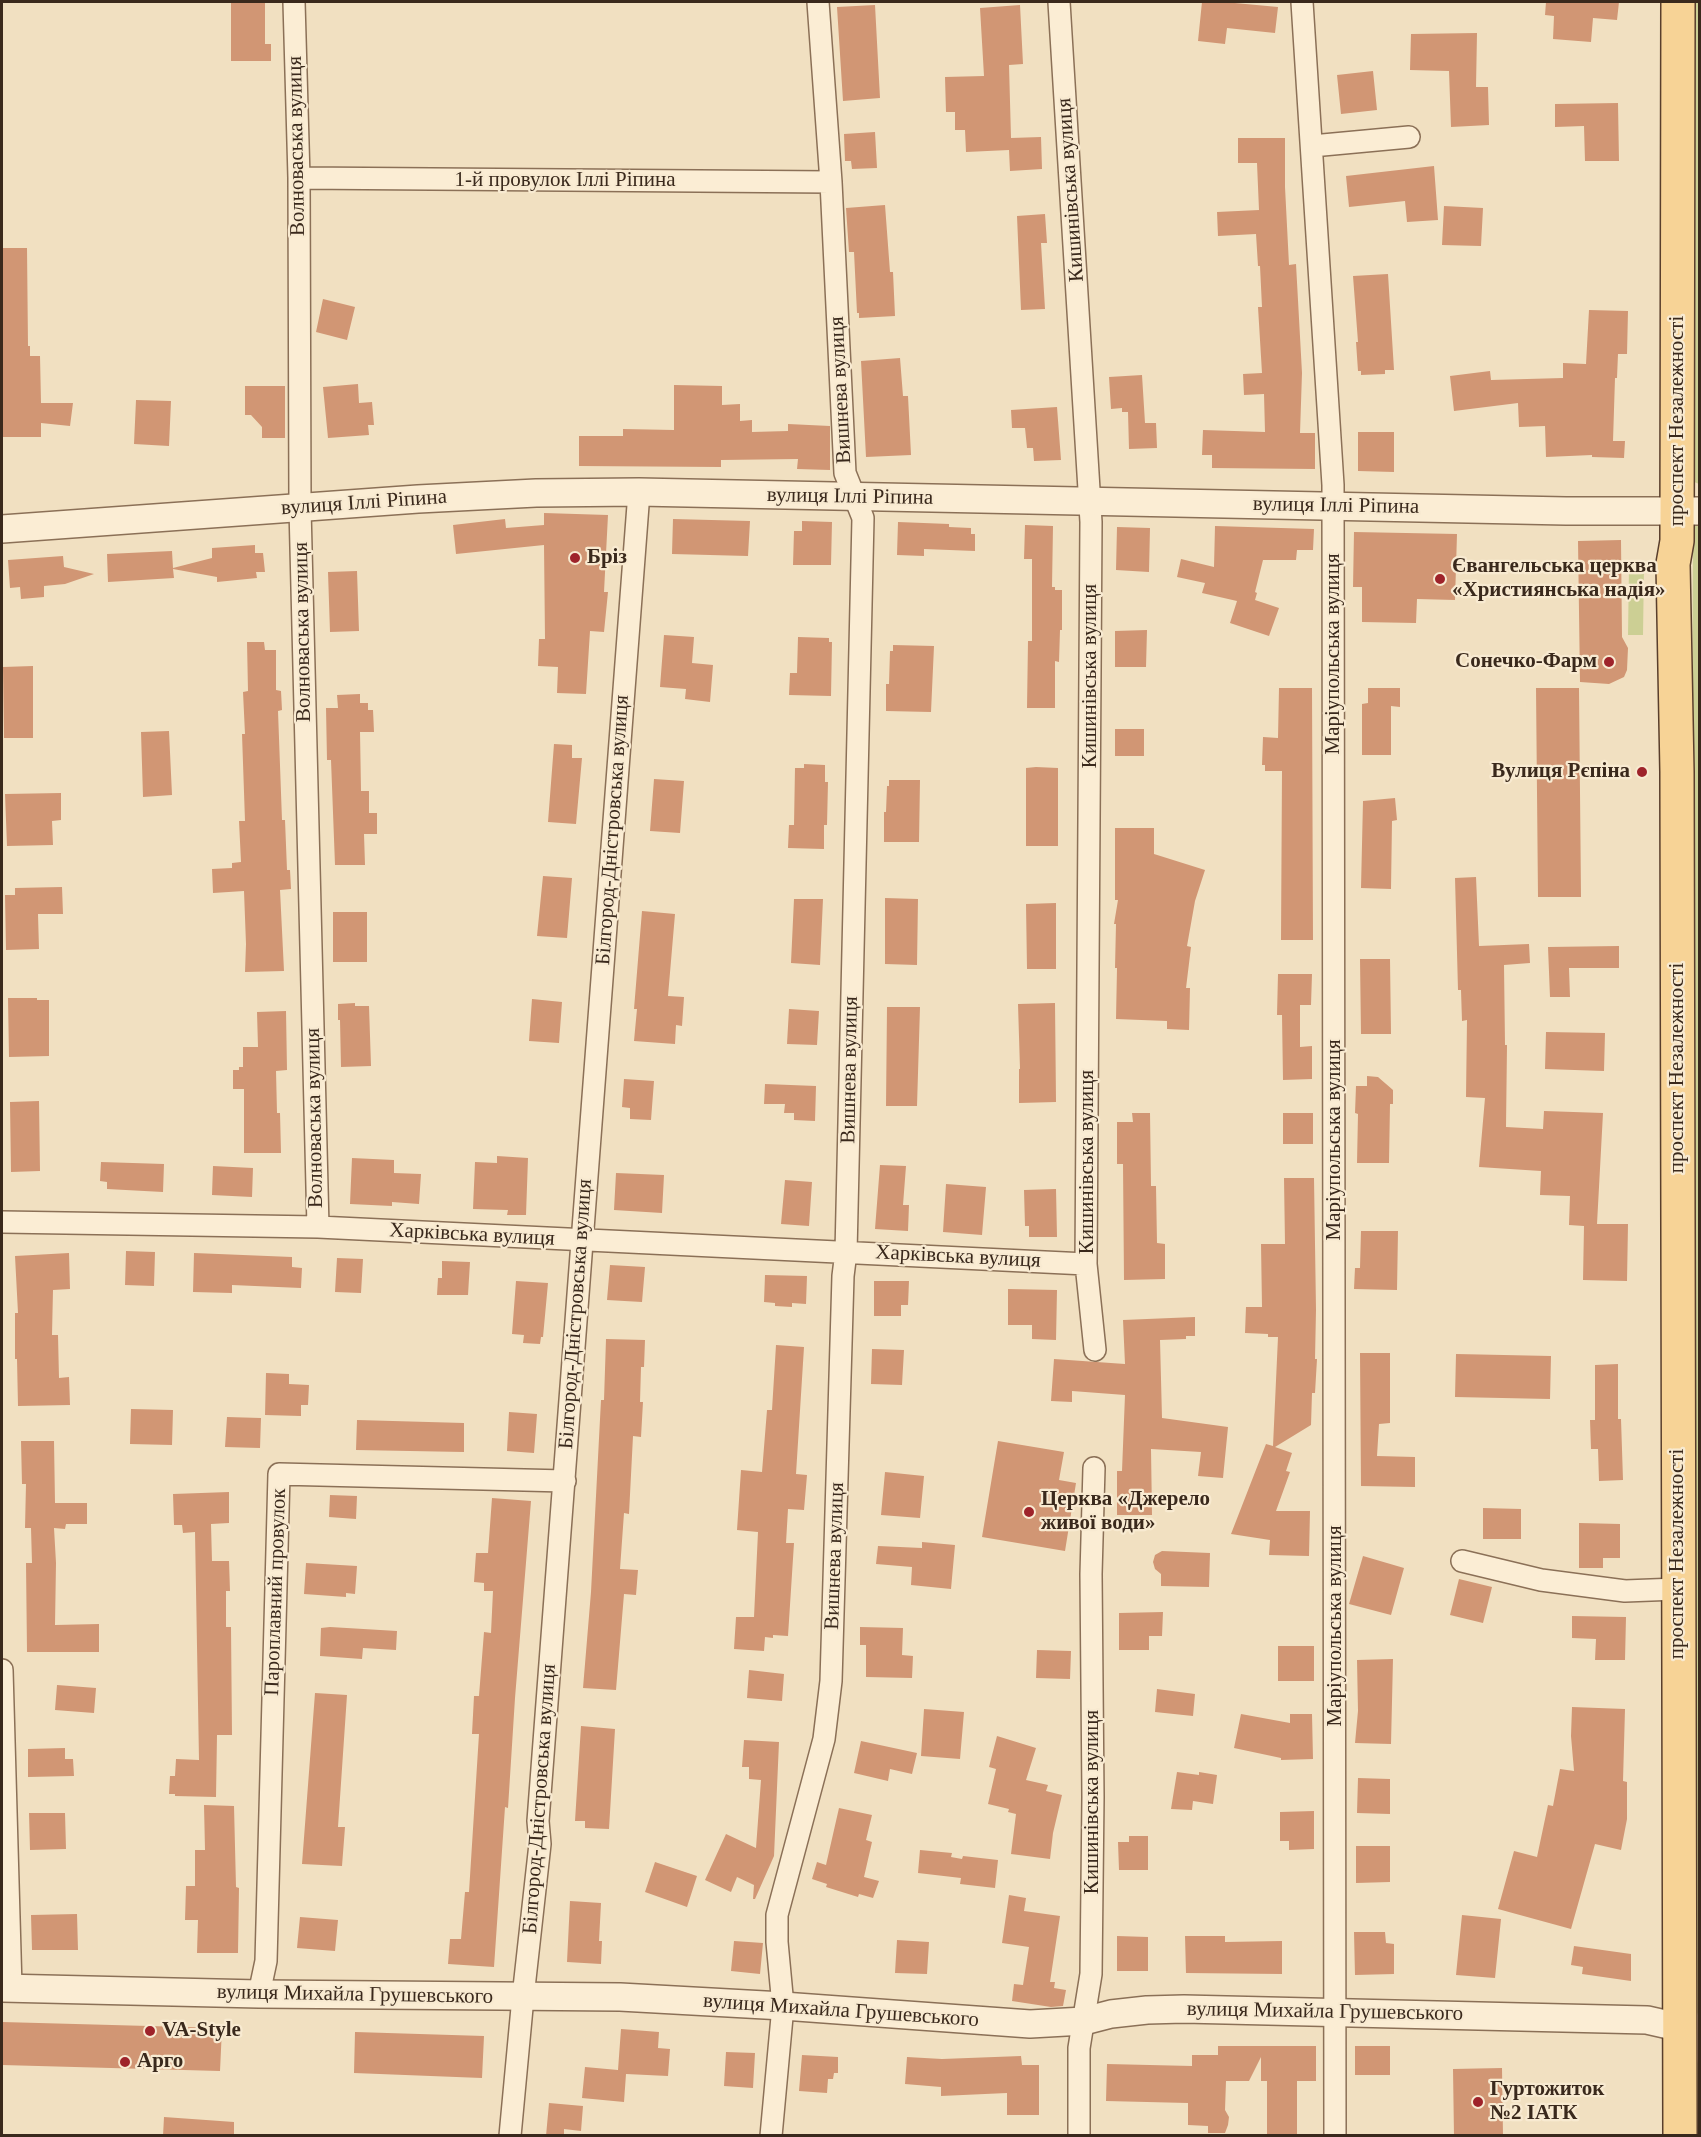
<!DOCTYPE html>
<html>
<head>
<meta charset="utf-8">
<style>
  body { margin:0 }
  #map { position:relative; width:1701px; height:2137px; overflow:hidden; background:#f1e0c1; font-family:"Times New Roman",serif }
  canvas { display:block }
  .frame { position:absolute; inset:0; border:3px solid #3a291c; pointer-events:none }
</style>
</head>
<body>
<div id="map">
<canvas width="1701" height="2137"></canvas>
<div class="frame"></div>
</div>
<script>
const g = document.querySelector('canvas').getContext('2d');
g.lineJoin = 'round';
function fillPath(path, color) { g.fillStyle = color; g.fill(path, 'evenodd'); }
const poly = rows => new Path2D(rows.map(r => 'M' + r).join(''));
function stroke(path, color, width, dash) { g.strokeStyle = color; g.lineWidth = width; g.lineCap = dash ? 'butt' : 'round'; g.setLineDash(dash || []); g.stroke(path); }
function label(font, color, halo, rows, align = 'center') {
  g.font = font + ' "Times New Roman",serif'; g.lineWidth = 4.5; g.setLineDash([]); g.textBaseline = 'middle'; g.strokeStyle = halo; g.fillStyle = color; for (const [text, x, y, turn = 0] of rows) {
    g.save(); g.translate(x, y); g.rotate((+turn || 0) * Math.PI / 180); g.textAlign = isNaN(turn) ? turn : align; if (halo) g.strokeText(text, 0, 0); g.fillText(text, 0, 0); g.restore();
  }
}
const green = poly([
  [1687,2,1699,2,1699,484,1692,481],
  [1699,519,1699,2018,1694,2004,1690,1265,1693,529,1695,523],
  [1629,567,1644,567,1643,635,1628,635],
  [1699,2060,1699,2135,1696,2135,1696,2065]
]);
const building = poly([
  [231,2,265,2,265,44,271,44,271,61,231,61],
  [1202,2,1224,2,1278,7,1275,33,1227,28,1225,44,1198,41],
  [1546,2,1619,2,1617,20,1593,18,1591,42,1553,39,1554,16,1545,15],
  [875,5,880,98,843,101,837,7],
  [1020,5,1023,64,1009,65,1011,138,1041,137,1042,169,1010,171,1009,150,966,152,965,130,955,130,955,112,946,112,945,77,984,76,980,8],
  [1477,33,1476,87,1488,87,1489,125,1451,127,1449,71,1410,70,1411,34],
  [1373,71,1377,110,1341,114,1337,75],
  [1618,103,1619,161,1585,161,1584,126,1555,127,1555,104],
  [875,132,877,168,852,169,851,161,845,161,844,134],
  [1238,138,1285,138,1285,187,1289,265,1296,264,1302,373,1300,433,1315,433,1315,469,1212,468,1212,455,1202,455,1203,430,1265,432,1264,394,1244,395,1243,374,1262,373,1258,307,1262,307,1260,266,1258,266,1256,234,1218,236,1217,212,1259,210,1257,163,1238,163],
  [1434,166,1438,220,1407,222,1405,201,1349,207,1346,176],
  [885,205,890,272,893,272,895,316,859,318,859,313,857,313,854,252,849,252,846,208],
  [1444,206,1483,208,1481,246,1442,245],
  [1045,214,1047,243,1041,243,1045,309,1021,310,1017,216],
  [2,248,27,248,28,346,30,346,30,356,40,356,41,403,73,403,70,426,41,423,41,437,2,437],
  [1388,274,1394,370,1385,370,1385,374,1361,375,1361,371,1358,371,1356,342,1358,342,1353,276],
  [323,299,355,307,347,340,316,332],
  [1589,310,1628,311,1627,354,1618,354,1617,378,1615,378,1613,441,1625,441,1624,458,1592,457,1592,455,1546,457,1545,426,1519,427,1518,403,1454,411,1450,376,1490,371,1491,380,1563,378,1563,363,1586,364],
  [900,358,903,396,908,396,911,455,866,457,861,361],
  [1142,375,1145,423,1156,423,1157,448,1129,449,1128,412,1122,412,1122,408,1111,409,1109,377],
  [358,384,359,403,372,402,374,425,368,425,369,435,328,438,323,387],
  [674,385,722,386,722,405,740,404,740,421,752,420,752,432,788,431,788,424,830,426,830,470,797,469,798,459,721,460,721,467,579,466,579,436,623,436,623,429,674,430],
  [245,386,285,386,285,438,262,438,262,427,251,415,245,415],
  [136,400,171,401,169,446,134,444],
  [1057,407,1061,460,1034,461,1033,448,1027,448,1025,428,1012,428,1011,410],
  [1358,432,1394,432,1394,472,1358,471],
  [544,513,608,515,604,592,608,592,604,632,590,631,586,694,557,693,558,667,538,666,539,639,545,639,544,545,456,554,453,525,505,519,506,528,544,525],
  [673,519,750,521,748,556,672,554],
  [802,521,832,522,831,565,793,565,794,531,802,531],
  [898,522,949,524,949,527,971,528,971,534,975,534,975,551,924,549,924,556,897,555],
  [1025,525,1053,526,1052,587,1055,587,1055,590,1062,590,1062,630,1060,630,1059,662,1055,661,1055,708,1027,708,1028,641,1032,641,1032,559,1024,559],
  [1215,526,1314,529,1313,550,1297,550,1296,560,1263,560,1255,592,1257,593,1255,600,1279,608,1269,636,1230,623,1237,601,1202,593,1205,583,1177,577,1181,559,1214,567],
  [1117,527,1150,528,1149,572,1116,570],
  [1354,532,1457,534,1455,600,1417,599,1416,623,1362,622,1362,587,1353,587],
  [1621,540,1622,637,1628,648,1627,670,1624,677,1609,684,1580,682,1578,541],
  [255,545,255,553,263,553,265,572,256,572,257,578,217,582,217,577,173,569,174,578,108,582,107,554,172,551,173,568,212,558,212,548],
  [63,556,64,567,94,574,65,584,44,586,44,597,21,599,20,587,10,588,8,560],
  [357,571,359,631,330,632,328,572],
  [1147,630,1146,667,1115,667,1115,631],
  [664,635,694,637,692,663,713,665,710,702,685,699,686,689,660,687],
  [798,637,829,638,829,642,832,642,831,696,789,695,790,673,797,673],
  [247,642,264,642,265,650,276,650,276,690,281,691,282,710,278,711,282,820,285,820,287,870,290,870,291,889,280,890,284,971,245,972,246,944,244,891,213,893,212,869,232,868,232,863,241,862,239,821,245,821,242,734,245,734,243,692,248,691],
  [893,645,934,646,931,712,886,711,886,684,889,684,890,651,893,651],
  [33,666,33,738,4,738,3,667],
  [1279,688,1312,688,1313,940,1281,940,1282,771,1265,771,1265,765,1262,765,1263,737,1278,738],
  [1368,688,1400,688,1400,707,1391,706,1391,755,1362,755,1362,704,1368,703],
  [1536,688,1579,688,1581,897,1538,897],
  [360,694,360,703,368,703,368,710,373,710,374,732,360,732,361,791,369,791,369,813,377,813,377,834,364,834,365,865,335,865,331,760,327,760,326,708,338,708,337,695],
  [1115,729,1144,729,1144,756,1115,756],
  [169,731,172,795,143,797,141,732],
  [554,744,572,745,572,758,582,758,576,824,548,822],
  [804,764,825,765,825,782,828,782,827,825,824,825,824,849,788,848,789,825,794,825,795,768,804,768],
  [1036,767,1058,768,1058,846,1026,846,1026,768],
  [654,779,684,781,680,833,650,831],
  [889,780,920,780,919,842,884,842,884,812,886,812,887,786,889,786],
  [61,793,61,820,52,821,53,845,7,846,5,794],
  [1395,798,1397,820,1392,821,1391,889,1361,888,1363,801],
  [1115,828,1154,828,1154,854,1205,870,1195,901,1187,946,1191,947,1186,988,1190,988,1189,1030,1167,1029,1167,1021,1116,1019,1117,968,1115,968,1116,924,1114,924,1118,900,1115,900],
  [543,876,572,878,567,938,537,936],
  [1476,877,1479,946,1529,944,1530,963,1504,965,1505,1045,1507,1045,1506,1127,1543,1129,1544,1111,1603,1113,1597,1224,1628,1224,1627,1281,1583,1280,1584,1226,1569,1225,1570,1196,1540,1195,1541,1171,1479,1167,1485,1098,1466,1097,1467,1020,1462,1021,1461,990,1458,990,1455,878],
  [62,887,63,914,38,914,39,949,6,950,5,895,15,895,15,888],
  [885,898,918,899,917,965,885,964],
  [794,899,823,899,820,965,791,963],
  [1056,903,1056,969,1027,969,1026,904],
  [642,911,675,914,668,996,684,997,682,1026,676,1025,675,1044,634,1041,637,1009,634,1009],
  [333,912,367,912,367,962,333,962],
  [1619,946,1619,968,1569,968,1570,997,1550,997,1548,947],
  [1360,959,1390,959,1391,1034,1361,1034],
  [1278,974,1312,974,1311,1005,1300,1005,1300,1047,1312,1046,1312,1079,1283,1080,1282,1015,1277,1015],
  [8,998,37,998,37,1000,49,1000,49,1056,9,1057],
  [532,999,562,1002,559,1043,529,1041],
  [355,1003,355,1006,369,1006,371,1066,341,1067,340,1020,338,1020,338,1004],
  [1055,1003,1056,1102,1019,1103,1019,1069,1020,1069,1018,1004],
  [887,1007,920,1007,917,1106,886,1106],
  [789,1009,819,1011,817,1045,787,1044],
  [286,1011,287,1070,276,1071,277,1113,280,1113,281,1153,244,1153,244,1089,233,1089,233,1070,239,1070,239,1067,243,1067,243,1047,258,1047,257,1012],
  [1546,1032,1605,1033,1604,1071,1545,1069],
  [1367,1076,1378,1077,1393,1090,1393,1104,1390,1104,1389,1163,1357,1163,1358,1114,1355,1113,1356,1086,1367,1086],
  [624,1079,654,1081,651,1120,630,1119,630,1108,622,1107],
  [765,1084,816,1086,815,1121,794,1120,794,1113,784,1113,785,1104,764,1104],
  [39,1101,40,1171,11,1172,10,1102],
  [1132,1113,1150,1113,1151,1186,1156,1186,1157,1243,1165,1244,1165,1279,1124,1280,1123,1164,1117,1164,1117,1122,1133,1122],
  [1283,1113,1313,1113,1313,1144,1283,1144],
  [497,1156,528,1158,526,1215,507,1215,508,1210,473,1209,475,1162,497,1163],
  [352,1158,394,1160,394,1173,421,1174,419,1204,392,1202,392,1206,350,1204],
  [101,1162,164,1164,163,1192,107,1189,107,1182,100,1181],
  [880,1165,906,1166,903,1205,909,1205,908,1231,875,1229],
  [213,1166,253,1168,252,1197,212,1195],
  [616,1173,664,1175,662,1213,614,1210],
  [1284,1178,1314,1178,1316,1310,1315,1359,1317,1359,1315,1393,1312,1393,1311,1425,1275,1447,1292,1453,1286,1471,1290,1472,1276,1511,1310,1511,1309,1556,1269,1555,1270,1540,1231,1534,1266,1444,1273,1446,1278,1337,1268,1337,1268,1334,1245,1333,1246,1307,1262,1307,1261,1244,1285,1244],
  [785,1180,812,1182,809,1226,781,1224],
  [946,1184,986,1187,982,1235,943,1232],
  [1056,1189,1057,1237,1029,1237,1029,1226,1025,1226,1024,1190],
  [1361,1231,1398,1231,1397,1290,1354,1289,1355,1268,1360,1268],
  [126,1251,155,1252,154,1286,125,1285],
  [69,1253,70,1289,53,1290,52,1335,58,1335,59,1378,69,1377,70,1405,18,1406,17,1359,15,1359,15,1313,18,1313,15,1256],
  [194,1253,292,1257,292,1267,302,1268,301,1288,232,1285,232,1293,193,1292],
  [337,1258,363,1259,361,1293,335,1292],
  [442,1261,470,1262,468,1295,437,1295,438,1278,442,1278],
  [610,1265,645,1267,642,1302,607,1300],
  [765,1275,807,1276,806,1304,792,1303,792,1307,775,1306,775,1303,764,1302],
  [516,1281,548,1283,543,1337,541,1337,540,1344,523,1343,524,1335,512,1334],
  [874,1281,909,1281,908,1305,901,1305,901,1316,874,1316],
  [1008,1289,1057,1290,1056,1340,1032,1339,1032,1325,1008,1325],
  [1195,1317,1195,1336,1186,1336,1186,1339,1160,1340,1162,1418,1228,1427,1223,1478,1198,1476,1201,1452,1151,1449,1152,1515,1117,1515,1117,1471,1122,1471,1125,1395,1072,1391,1072,1402,1051,1401,1054,1359,1125,1364,1123,1320],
  [606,1339,645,1340,644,1367,641,1367,640,1402,643,1402,641,1437,633,1436,629,1514,624,1513,620,1569,638,1570,636,1595,624,1594,616,1690,583,1688,591,1592,601,1400,604,1400],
  [776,1345,804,1347,796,1474,807,1475,804,1510,788,1509,786,1543,794,1543,788,1636,773,1635,773,1638,765,1637,764,1651,734,1649,736,1617,754,1617,758,1532,737,1530,741,1470,762,1472,767,1410,772,1410],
  [872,1349,904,1350,902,1385,871,1384],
  [1360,1353,1390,1353,1390,1423,1379,1424,1377,1456,1415,1457,1415,1487,1361,1486],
  [1456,1354,1551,1356,1550,1399,1455,1397],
  [1618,1364,1618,1419,1621,1419,1623,1480,1599,1481,1598,1449,1591,1449,1590,1420,1595,1420,1595,1365],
  [266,1373,289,1374,289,1384,309,1385,308,1405,301,1405,301,1416,265,1415],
  [131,1409,173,1410,172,1445,130,1444],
  [509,1412,537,1414,534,1453,507,1451],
  [227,1417,261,1418,260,1448,225,1447],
  [357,1420,464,1423,464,1452,356,1450],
  [21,1441,54,1441,55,1503,87,1503,87,1524,66,1524,65,1529,54,1528,56,1563,55,1625,99,1624,99,1652,27,1652,26,1563,32,1563,31,1528,25,1528,26,1484,22,1484],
  [998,1441,1064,1452,1059,1480,1076,1483,1065,1551,982,1537],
  [885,1472,924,1476,920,1518,881,1515],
  [229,1492,229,1523,211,1524,212,1561,229,1561,230,1591,226,1591,226,1627,231,1627,232,1735,217,1735,216,1797,175,1796,175,1794,169,1794,170,1776,175,1776,176,1759,199,1760,195,1532,183,1533,182,1525,174,1525,173,1494],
  [330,1495,357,1496,356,1519,329,1517],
  [492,1498,531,1501,515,1698,508,1808,505,1807,494,1967,448,1964,450,1939,461,1939,465,1892,469,1892,479,1734,472,1734,474,1696,479,1696,484,1632,491,1633,493,1591,484,1591,484,1583,474,1582,476,1553,488,1553],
  [1483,1508,1521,1509,1521,1539,1483,1539],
  [1579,1523,1620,1524,1620,1558,1603,1558,1603,1568,1579,1568],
  [922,1542,955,1545,951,1589,911,1585,912,1567,876,1564,878,1546,922,1548],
  [1162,1551,1210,1553,1209,1587,1161,1586,1161,1574,1155,1569,1153,1562,1155,1555],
  [1363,1556,1404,1568,1391,1615,1349,1604],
  [306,1563,357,1566,355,1594,346,1593,346,1597,304,1594],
  [1459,1579,1492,1587,1483,1623,1450,1615],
  [1163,1612,1162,1636,1149,1636,1149,1650,1119,1650,1119,1613],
  [1572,1616,1626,1617,1625,1660,1595,1660,1596,1639,1572,1638],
  [330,1627,397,1631,396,1650,363,1648,362,1659,320,1656,321,1628],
  [860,1627,903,1628,902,1655,913,1656,912,1678,866,1677,866,1645,860,1645],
  [1278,1646,1314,1646,1314,1681,1278,1681],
  [1037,1650,1071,1651,1070,1679,1036,1678],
  [1393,1659,1391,1744,1355,1743,1358,1711,1357,1660],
  [749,1670,784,1674,782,1701,747,1698],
  [57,1685,96,1688,94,1713,55,1710],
  [1157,1689,1195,1694,1193,1716,1155,1712],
  [315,1693,347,1695,338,1827,345,1827,342,1866,302,1864],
  [1572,1707,1625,1709,1623,1781,1627,1782,1627,1819,1621,1850,1595,1844,1571,1929,1498,1909,1514,1851,1537,1857,1548,1805,1553,1806,1560,1769,1574,1771,1571,1736],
  [924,1709,964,1712,960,1759,921,1756],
  [1241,1714,1290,1723,1290,1714,1312,1714,1313,1759,1281,1760,1281,1758,1234,1748],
  [581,1726,615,1729,609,1829,585,1828,585,1821,575,1821],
  [997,1736,1036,1748,1026,1780,1048,1785,1046,1791,1062,1795,1053,1833,1050,1859,1011,1854,1016,1814,1008,1812,1009,1809,988,1804,996,1769,989,1767],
  [744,1740,779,1742,774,1856,755,1899,753,1899,754,1885,737,1877,731,1892,705,1880,726,1834,756,1848,761,1780,749,1779,749,1767,742,1767],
  [861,1741,917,1753,912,1774,890,1769,888,1781,854,1773],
  [65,1748,65,1759,73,1759,74,1776,28,1777,28,1749],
  [1177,1772,1199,1775,1199,1772,1217,1775,1213,1804,1193,1801,1192,1810,1171,1809],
  [1358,1778,1390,1779,1390,1814,1357,1813],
  [204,1805,234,1806,236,1887,239,1888,238,1953,197,1953,198,1920,185,1920,186,1886,195,1886,195,1850,205,1850],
  [839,1808,872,1815,866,1840,872,1842,864,1877,879,1881,873,1898,859,1894,858,1897,826,1887,827,1884,812,1879,817,1862,826,1865],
  [1314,1811,1314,1849,1289,1850,1289,1841,1280,1841,1280,1812],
  [29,1813,65,1813,66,1849,30,1850],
  [1129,1836,1148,1836,1148,1870,1119,1870,1118,1842,1129,1842],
  [1356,1846,1390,1846,1390,1882,1356,1883],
  [920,1850,952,1853,951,1857,962,1859,963,1856,998,1860,995,1888,960,1884,961,1878,918,1873],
  [655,1862,697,1876,687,1907,645,1892],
  [1009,1895,1026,1898,1024,1911,1060,1916,1050,1982,1055,1982,1054,1988,1066,1990,1063,2006,1051,2007,1012,2001,1014,1984,1023,1985,1029,1947,1002,1943],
  [570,1901,601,1903,599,1941,602,1941,601,1964,567,1962],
  [77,1914,78,1950,32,1950,31,1915],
  [1462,1915,1501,1919,1495,1978,1456,1975],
  [300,1917,338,1920,335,1951,297,1948],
  [1354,1932,1385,1932,1386,1943,1394,1944,1394,1974,1355,1975],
  [1117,1936,1148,1937,1148,1971,1117,1971],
  [1185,1936,1225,1936,1225,1942,1282,1941,1282,1974,1186,1973],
  [897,1940,929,1942,927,1974,895,1973],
  [734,1941,763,1943,760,1974,731,1971],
  [1574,1946,1631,1954,1631,1981,1582,1974,1583,1967,1571,1965],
  [2,2022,222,2028,220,2071,2,2065],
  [621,2029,659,2032,658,2048,670,2049,668,2076,626,2074,624,2102,582,2098,585,2067,618,2070],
  [355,2032,484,2036,482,2078,354,2073],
  [1218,2046,1316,2046,1316,2081,1297,2081,1297,2136,1267,2136,1267,2081,1261,2081,1261,2057,1249,2081,1226,2081,1225,2110,1229,2117,1228,2125,1225,2133,1208,2133,1208,2126,1188,2125,1188,2103,1106,2101,1107,2064,1192,2066,1192,2055,1218,2055],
  [1355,2046,1390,2046,1390,2075,1355,2075],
  [726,2052,755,2053,753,2088,724,2086],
  [802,2055,838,2057,838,2073,834,2073,833,2079,828,2079,827,2093,799,2091],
  [1021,2056,1022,2065,1039,2065,1039,2115,1007,2115,1007,2093,941,2096,941,2087,905,2084,907,2057,942,2059],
  [1502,2068,1503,2136,1454,2136,1453,2069],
  [549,2103,583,2106,581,2131,564,2129,564,2136,546,2136],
  [164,2117,234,2122,234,2136,163,2136]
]);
const minor = poly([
  [294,2,299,178,300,508,318,1227],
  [1059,2,1091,522,1086,1264,1095,1350],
  [1302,2,1333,485,1335,2136],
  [1312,146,1409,137],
  [299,178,831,182],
  [2,1222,318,1227,1086,1264],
  [1462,1561,1541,1580,1625,1591,1677,1589],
  [2,1670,11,1988],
  [259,1994,266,1961,279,1474,565,1481],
  [510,2136,523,1997,540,1844,538,1821,639,492],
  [771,2136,783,2006,777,1942,777,1915,824,1739,831,1681,843,1276,846,1252,863,518,845,473,831,182,818,2],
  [1079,2136,1079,2048,1091,1974,1093,1797,1091,1574,1094,1468]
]);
const tertiary = poly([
  [2,529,418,499,536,493,639,492,1566,511,1700,511],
  [2,1988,259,1994,620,1997,783,2006,1030,2024,1084,2021,1111,2014,1147,2010,1184,2009,1647,2020,1678,2027]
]);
const primary = poly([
  [1678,2,1677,541,1673,564,1677,772,1680,2136]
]);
const markers = [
  [575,558,6,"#9e232a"],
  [1440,579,6,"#9e232a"],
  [1609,662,6,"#9e232a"],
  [1642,772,6,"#9e232a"],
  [1029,1512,6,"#9e232a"],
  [150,2031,6,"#9e232a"],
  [125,2062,6,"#9e232a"],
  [1478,2102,6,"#9e232a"]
];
const streetNames = [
  ["Волноваська вулиця",297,146,-91],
  ["1-й провулок Іллі Ріпина",565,180],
  ["Кишинівська вулиця",1071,190,-94],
  ["Вишнева вулиця",841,390,-93],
  ["проспект Незалежності",1677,421,-90],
  ["вулиця Іллі Ріпина",850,497,1],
  ["вулиця Іллі Ріпина",364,503,-4],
  ["вулиця Іллі Ріпина",1336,506,1],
  ["Волноваська вулиця",303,632,-91],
  ["Маріупольська вулиця",1333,654,-90],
  ["Кишинівська вулиця",1090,676,-90],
  ["Білгород-Дністровська вулиця",613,830,-86],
  ["проспект Незалежності",1677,1068,-90],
  ["Вишнева вулиця",850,1070,-89],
  ["Волноваська вулиця",315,1118,-91],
  ["Маріупольська вулиця",1334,1140,-90],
  ["Кишинівська вулиця",1087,1162,-90],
  ["Харківська вулиця",472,1235,3],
  ["Харківська вулиця",958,1257,3],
  ["Білгород-Дністровська вулиця",576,1314,-86],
  ["проспект Незалежності",1677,1554,-90],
  ["Вишнева вулиця",835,1556,-88],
  ["Пароплавний провулок",276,1592,-88],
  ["Маріупольська вулиця",1335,1626,-90],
  ["Білгород-Дністровська вулиця",540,1799,-86],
  ["Кишинівська вулиця",1092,1802,-90],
  ["вулиця Михайла Грушевського",355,1995,1],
  ["вулиця Михайла Грушевського",841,2011,4],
  ["вулиця Михайла Грушевського",1325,2012,1]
];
const poiNames = [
  ["Бріз",587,558],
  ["Євангельська церква",1452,567],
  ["«Християнська надія»",1452,591],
  ["Сонечко-Фарм",1597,662,"right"],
  ["Вулиця Рєпіна",1630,772,"right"],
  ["Церква «Джерело",1041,1500],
  ["живої води»",1041,1524],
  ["VA-Style",162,2031],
  ["Арго",137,2062],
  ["Гуртожиток",1490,2090],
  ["№2 ІАТК",1490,2114]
];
fillPath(green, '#cccf94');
fillPath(building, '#d19674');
stroke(minor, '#8b7057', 24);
stroke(tertiary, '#8b7057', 30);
stroke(primary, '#593e2c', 36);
stroke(minor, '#fbedd4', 21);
stroke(tertiary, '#fbedd4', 27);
stroke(primary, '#f7d396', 33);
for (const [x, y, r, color] of markers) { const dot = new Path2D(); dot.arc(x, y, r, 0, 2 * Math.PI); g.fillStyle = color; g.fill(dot); stroke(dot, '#f8ead1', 2); }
label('21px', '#3a291c', '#f8ead1', streetNames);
label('bold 21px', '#3a291c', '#f8ead1', poiNames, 'left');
</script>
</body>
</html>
